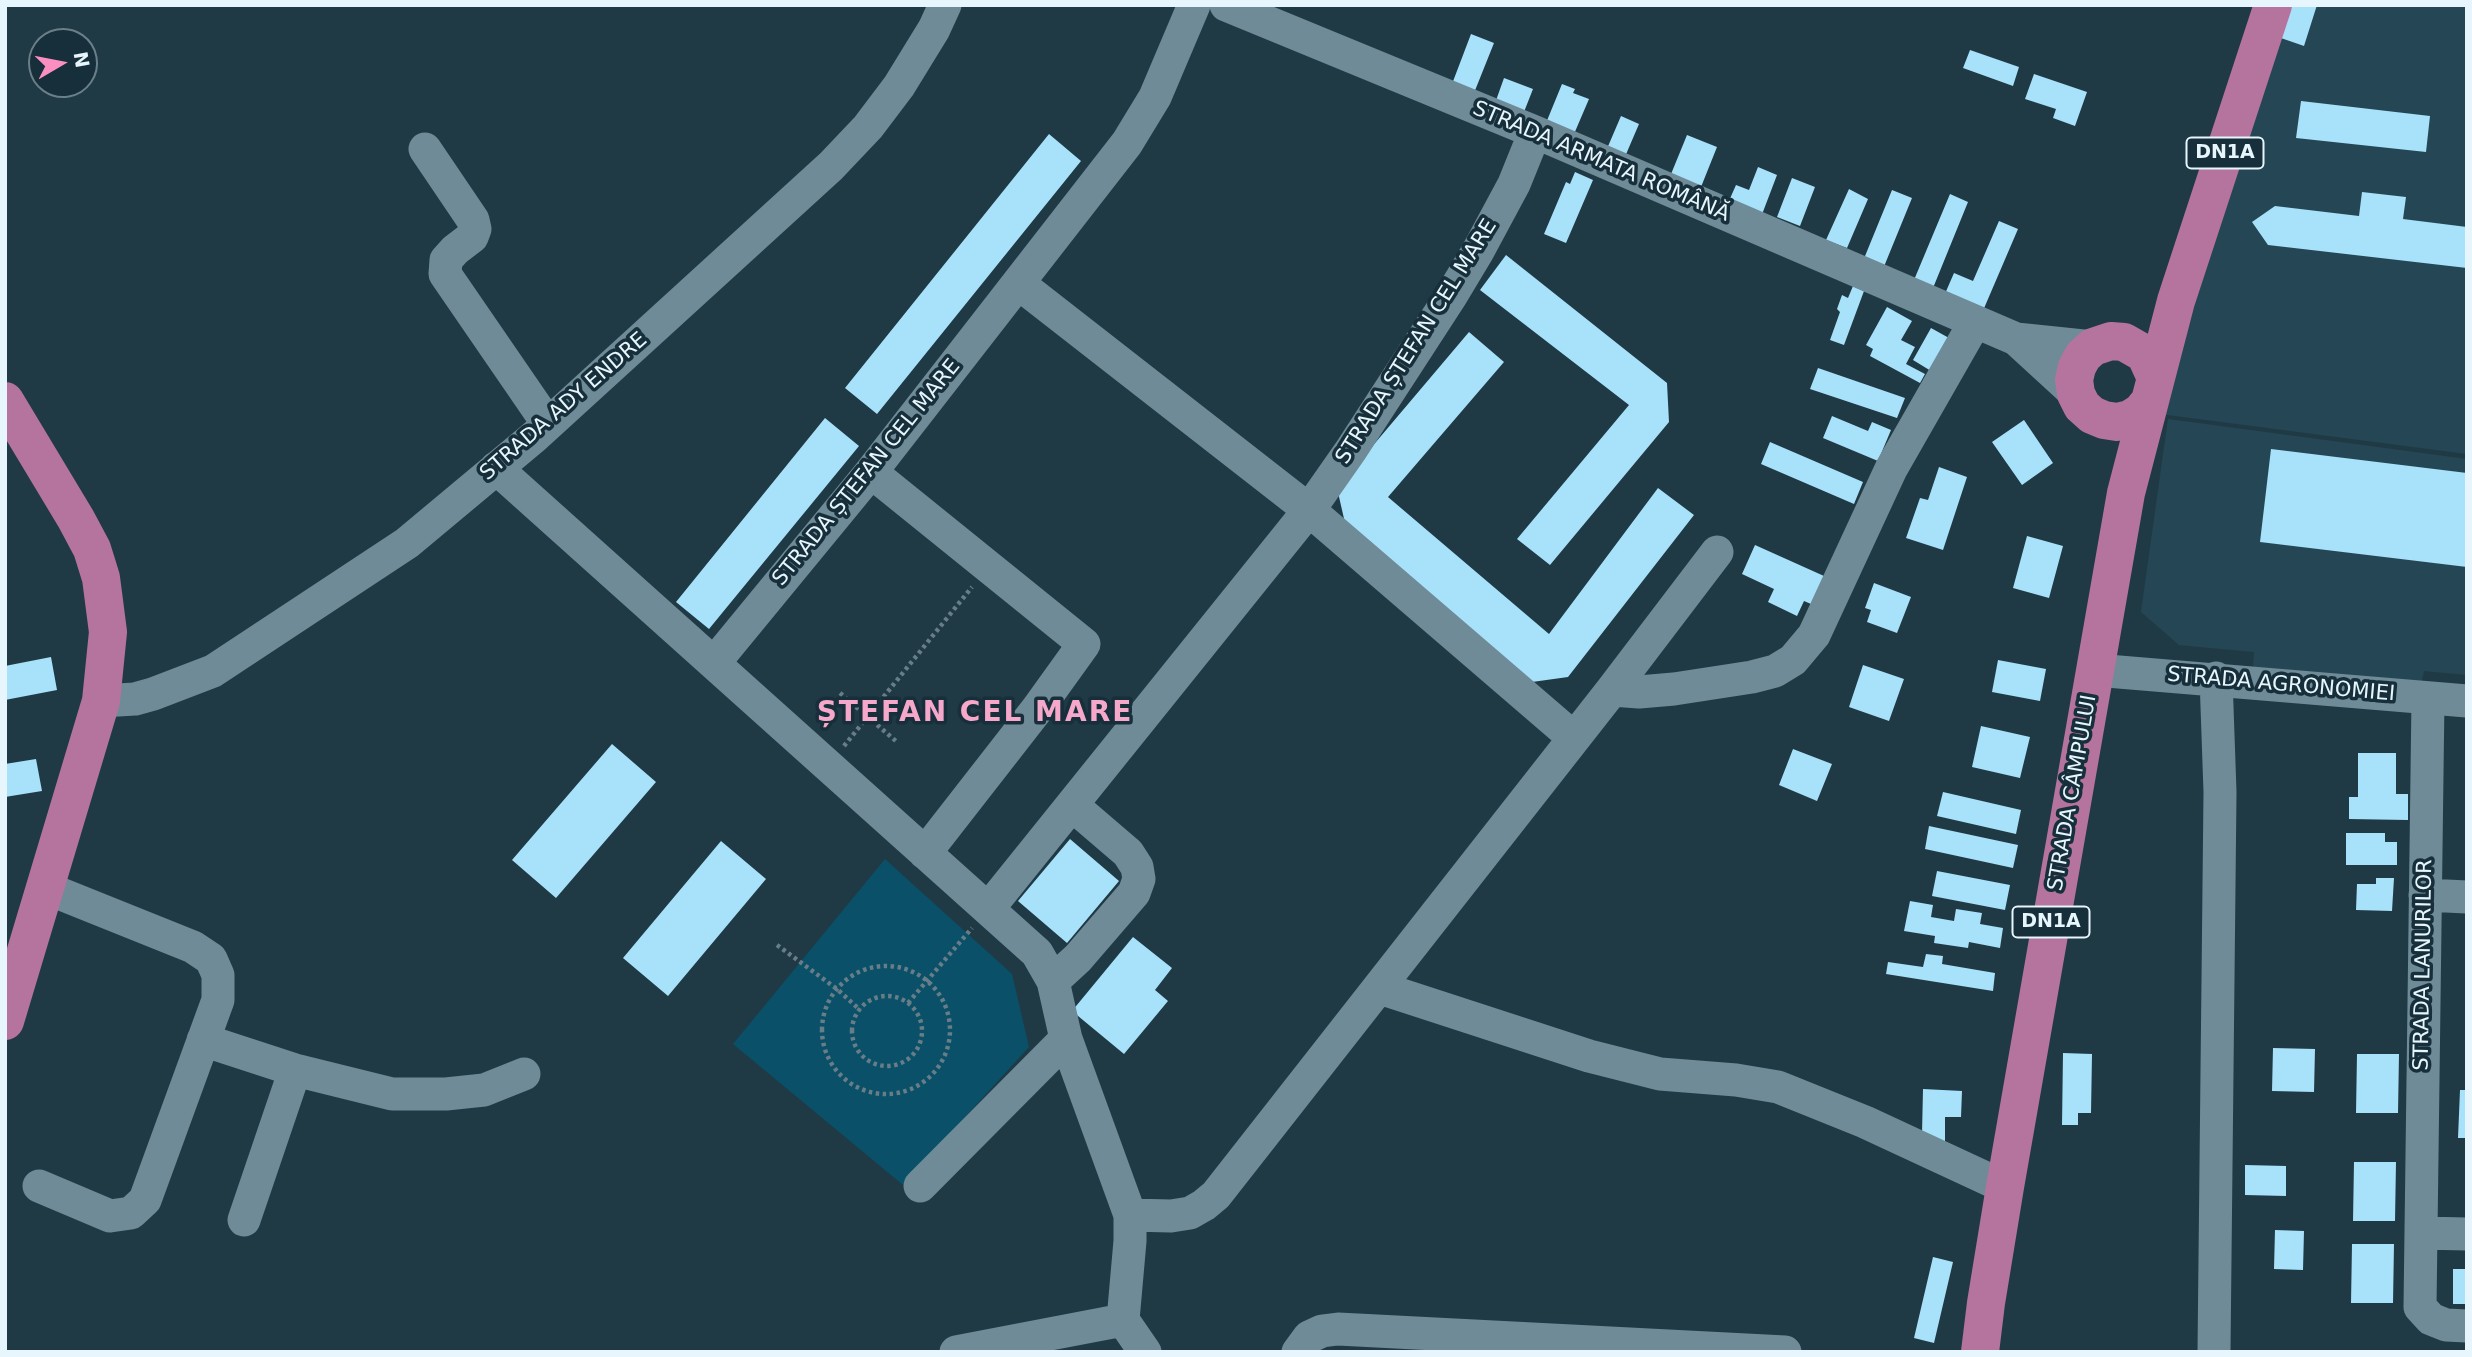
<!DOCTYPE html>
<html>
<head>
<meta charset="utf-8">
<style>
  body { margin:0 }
  #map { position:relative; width:2472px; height:1357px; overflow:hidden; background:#203a45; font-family:"DejaVu Sans",sans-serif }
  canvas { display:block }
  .frame { position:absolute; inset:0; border:7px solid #e7f6fd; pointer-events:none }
  .north { position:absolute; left:28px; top:28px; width:70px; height:70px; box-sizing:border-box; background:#162f3a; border:2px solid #6a7f88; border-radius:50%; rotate:80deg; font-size:19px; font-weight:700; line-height:28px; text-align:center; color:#e7f6fd }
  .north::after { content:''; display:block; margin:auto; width:24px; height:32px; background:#fc8fc1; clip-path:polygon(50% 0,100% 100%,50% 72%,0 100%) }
</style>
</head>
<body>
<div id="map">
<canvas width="2472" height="1357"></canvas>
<div class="frame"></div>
<div class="north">N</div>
</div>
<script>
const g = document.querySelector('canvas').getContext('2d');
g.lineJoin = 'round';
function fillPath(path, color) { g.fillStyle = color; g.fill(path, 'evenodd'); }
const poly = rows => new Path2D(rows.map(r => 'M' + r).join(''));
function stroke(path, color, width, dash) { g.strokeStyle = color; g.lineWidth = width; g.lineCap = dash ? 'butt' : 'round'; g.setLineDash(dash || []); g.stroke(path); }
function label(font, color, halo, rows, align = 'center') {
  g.font = font + ' "DejaVu Sans",sans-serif'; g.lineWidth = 7; g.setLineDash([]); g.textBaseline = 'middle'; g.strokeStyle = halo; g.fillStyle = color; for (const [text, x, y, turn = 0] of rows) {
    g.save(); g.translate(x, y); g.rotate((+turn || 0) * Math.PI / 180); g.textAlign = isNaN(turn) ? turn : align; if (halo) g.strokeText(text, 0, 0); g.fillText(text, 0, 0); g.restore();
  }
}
const built = poly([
  [2290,5,2467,5,2467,454,2160,414],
  [2168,419,2467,459,2467,675,2424,671,2421,685,2253,669,2254,652,2179,645,2141,612]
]);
const green = poly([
  [885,859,1012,974,1029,1047,903,1185,733,1044]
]);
const building = poly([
  [2289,5,2317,5,2304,46,2278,37],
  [1471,34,1494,43,1474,93,1452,84],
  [1970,50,2019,67,2013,86,1963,68],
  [2034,74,2087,92,2075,126,2053,118,2056,109,2025,99],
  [1504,78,1533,89,1522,117,1494,106],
  [1562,84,1575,89,1573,93,1589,99,1574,134,1546,123],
  [2301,101,2430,116,2426,152,2296,138],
  [1621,116,1639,124,1624,159,1606,151],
  [1049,134,1081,161,877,414,845,388],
  [1687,135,1717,147,1699,192,1669,179],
  [1758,167,1777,175,1761,217,1728,203,1736,185,1749,190],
  [1575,172,1593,180,1566,243,1544,234,1566,182,1570,184],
  [1792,178,1815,187,1800,226,1777,217],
  [1849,189,1868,199,1847,248,1826,240],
  [1892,190,1912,198,1883,269,1863,261],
  [2362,192,2406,197,2403,219,2467,227,2467,268,2268,245,2252,222,2275,206,2359,216],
  [1950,194,1968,202,1933,288,1914,280],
  [1999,221,2018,229,1982,313,1944,296,1954,273,1973,281],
  [1506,255,1667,383,1669,422,1550,565,1517,539,1629,405,1480,290],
  [1853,286,1864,291,1844,345,1830,340,1840,312,1837,309,1842,295,1848,298],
  [1887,307,1912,321,1901,340,1915,347,1906,364,1925,374,1920,383,1870,356,1873,349,1866,345],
  [1931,328,1949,338,1931,371,1913,360],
  [1469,332,1504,362,1388,497,1549,634,1658,488,1694,515,1568,677,1532,682,1345,523,1337,488],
  [1818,368,1905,398,1897,418,1810,389],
  [1832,416,1868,431,1872,422,1891,430,1878,461,1823,438],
  [825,418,859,446,709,629,676,602],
  [2024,420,2053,463,2022,485,1992,442],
  [1770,442,1863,482,1854,504,1761,464],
  [2271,449,2467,473,2467,567,2260,542],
  [1939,467,1967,477,1943,550,1906,538,1920,498,1928,500],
  [2027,536,2063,546,2049,598,2013,588],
  [1755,545,1824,576,1811,604,1804,601,1797,616,1768,602,1774,589,1742,574],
  [1874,583,1911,597,1897,633,1867,622,1871,610,1865,608],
  [51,657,57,690,5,700,5,666],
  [1998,660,2046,669,2040,701,1992,692],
  [1863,665,1904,679,1889,721,1849,707],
  [1981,726,2030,737,2020,778,1972,767],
  [612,744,656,782,556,898,512,860],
  [1793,749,1832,764,1817,801,1779,785],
  [2358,753,2396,753,2396,794,2408,794,2408,820,2349,819,2349,797,2358,797],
  [36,759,42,791,5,797,5,764],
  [1943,792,2021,810,2016,834,1937,816],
  [1929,826,2018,845,2013,868,1925,849],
  [2346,833,2385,833,2385,842,2397,842,2397,865,2346,865],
  [1070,839,1119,881,1067,943,1018,901],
  [721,841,766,879,668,996,623,958],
  [1937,871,2010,885,2005,910,1932,896],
  [2376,878,2394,878,2392,911,2356,910,2357,884,2376,884],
  [1910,901,1933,905,1931,917,1954,921,1956,909,1982,913,1980,924,2003,928,2000,948,1969,942,1968,948,1934,943,1935,936,1904,931],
  [1133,937,1172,968,1155,990,1168,1001,1124,1054,1072,1011],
  [1926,954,1943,956,1942,964,1995,973,1993,991,1886,974,1888,962,1923,967],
  [2273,1048,2315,1049,2314,1092,2272,1091],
  [2063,1053,2092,1054,2091,1113,2078,1113,2078,1125,2062,1125],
  [2357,1054,2399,1054,2398,1113,2356,1113],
  [1923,1089,1962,1091,1961,1117,1945,1117,1945,1142,1922,1134],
  [2460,1090,2467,1090,2467,1138,2458,1138],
  [2354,1162,2396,1162,2395,1221,2353,1221],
  [2245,1165,2286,1166,2286,1196,2245,1195],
  [2275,1230,2304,1231,2303,1270,2274,1269],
  [2352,1244,2394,1244,2393,1303,2351,1303],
  [1933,1257,1953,1262,1934,1343,1914,1338],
  [2453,1269,2467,1269,2467,1304,2453,1304]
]);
const path = poly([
  [840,693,897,742],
  [844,746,972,587],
  [777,945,837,989,860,1010],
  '822 1030a64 64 0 1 1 128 0a64 64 0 1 1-128 0Z',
  '852 1031a35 35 0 1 1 70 0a35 35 0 1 1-70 0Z',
  [908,1003,972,928]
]);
const minor = poly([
  [1226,5,1535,132,2016,339,2076,394],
  [425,149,473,220,475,229,472,237,455,250,446,260,445,274,548,424],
  [1018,283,1309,510,1574,738],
  [2016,339,2093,347],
  [496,468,1037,953,1053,981,1066,1039,1130,1215,1130,1241,1123,1320],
  [871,472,1084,644,1038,708,925,853],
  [714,663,871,472,1127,143,1155,97,1194,5],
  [2095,670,2467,701],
  [1612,690,1639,692,1674,689,1752,677,1775,671,1793,660,1814,635,1891,469,1975,322],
  [2428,698,2420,1307,2431,1319,2446,1325,2467,1326],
  [101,701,135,699,153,694,213,671,407,543,534,437,831,166,868,127,899,86,934,29,945,5],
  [2425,895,2467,897],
  [988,909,1309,510,1351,450,1451,296,1478,251,1514,184,1535,132],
  [1053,981,1078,958,1134,893,1139,879,1137,867,1128,853,1072,805],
  [1380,988,1589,1056,1660,1074,1736,1080,1778,1087,1865,1122,2005,1187],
  [203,1040,295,1070,392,1094,446,1094,484,1090,524,1074],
  [39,1186,110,1216,131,1213,145,1200,218,1000,218,975,211,959,193,947,46,888],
  [920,1186,1066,1039],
  [1130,1215,1171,1216,1190,1213,1204,1205,1216,1195,1612,690,1717,552],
  [244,1220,295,1070],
  [2421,1233,2467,1234],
  [1123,1320,1145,1352],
  [956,1352,1123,1320],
  [1298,1352,1309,1337,1322,1331,1338,1329,1785,1352],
  [2214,1352,2220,792,2216,678]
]);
const major = poly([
  [5,401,76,519,92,549,101,578,108,632,101,701,5,1021],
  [2150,401,2141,412,2130,419,2117,422,2104,420,2092,415,2082,406,2076,394,2074,380,2077,367,2083,356,2093,347,2111,341,2124,342,2145,354,2155,376],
  [1980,1352,1986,1303,2005,1187,2126,493,2176,301,2273,5]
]);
const shields = [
  [2225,153,77],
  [2051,922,77]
];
const shieldNames = [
  ["DN1A",2225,153],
  ["DN1A",2051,922]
];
const streetNames = [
  ["STRADA ARMATA ROMÂNĂ",1601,162,23],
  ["STRADA ȘTEFAN CEL MARE",1417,342,-58],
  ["STRADA ADY ENDRE",564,407,-41],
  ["STRADA ȘTEFAN CEL MARE",867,473,-51],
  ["STRADA AGRONOMIEI",2281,685,5],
  ["STRADA CÂMPULUI",2073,793,-80],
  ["STRADA LANURILOR",2424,965,-89]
];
const districtNames = [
  ["ȘTEFAN CEL MARE",975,714]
];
fillPath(built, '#254755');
fillPath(green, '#095068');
fillPath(building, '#a8e1fa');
stroke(path, '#677d87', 4.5, [3.5, 3.5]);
stroke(minor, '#6f8b97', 33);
stroke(major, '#b5749e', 38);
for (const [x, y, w] of shields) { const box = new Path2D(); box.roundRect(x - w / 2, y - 15.5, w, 31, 5); g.fillStyle = '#162f3a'; g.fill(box); stroke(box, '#e7f6fd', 2); }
label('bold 19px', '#e7f6fd', null, shieldNames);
label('21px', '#e7f6fd', '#162f3a', streetNames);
g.letterSpacing = '2px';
label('bold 28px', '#f6a8ca', '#162f3a', districtNames);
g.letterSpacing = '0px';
</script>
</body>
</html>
